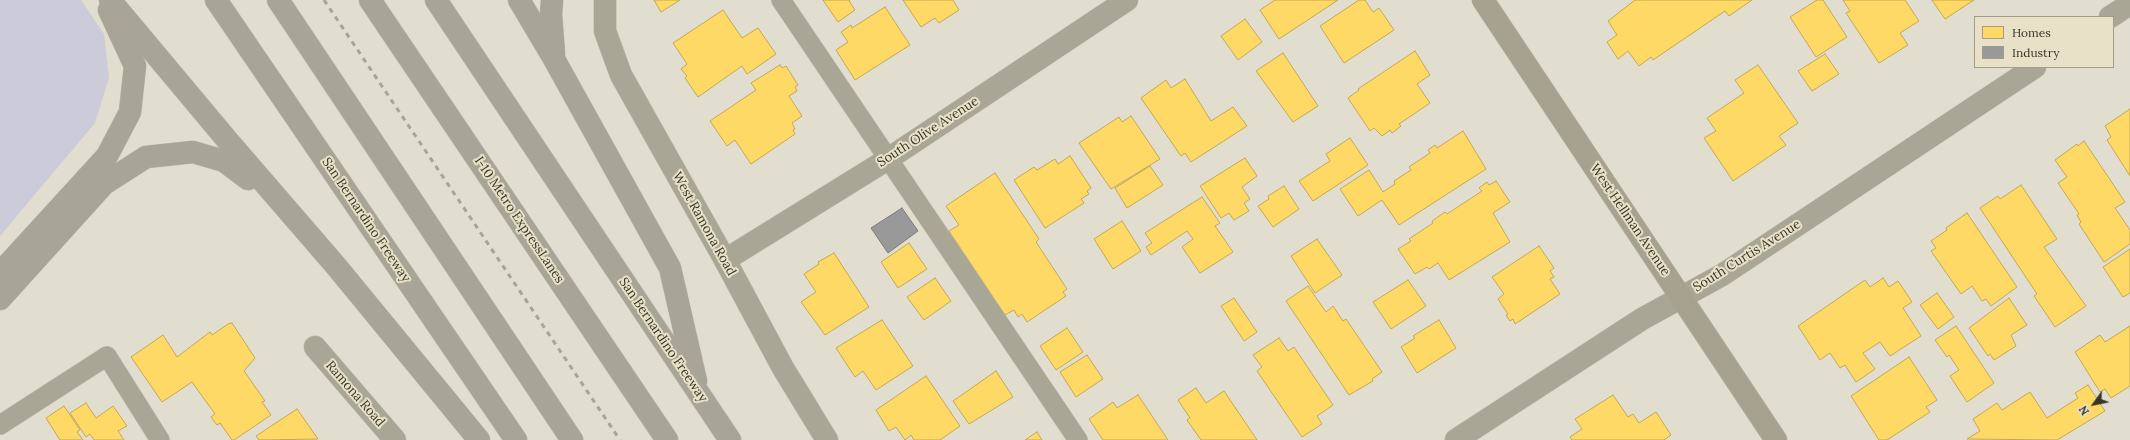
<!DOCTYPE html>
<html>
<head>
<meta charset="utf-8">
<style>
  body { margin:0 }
  #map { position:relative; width:2130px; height:440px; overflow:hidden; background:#e1ddcf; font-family:Lora,serif }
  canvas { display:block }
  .legend { position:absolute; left:1974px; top:16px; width:140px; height:52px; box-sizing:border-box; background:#e9e1c7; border:1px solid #a29c88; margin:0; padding:5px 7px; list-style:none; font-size:12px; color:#37342a }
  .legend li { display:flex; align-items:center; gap:8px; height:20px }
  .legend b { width:20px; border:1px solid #a29c88 }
  .north { position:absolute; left:2074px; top:384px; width:40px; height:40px; -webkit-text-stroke:3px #e9e1c7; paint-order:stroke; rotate:237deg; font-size:11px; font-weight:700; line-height:16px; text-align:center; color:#37342a }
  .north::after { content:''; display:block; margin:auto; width:14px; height:18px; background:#37342a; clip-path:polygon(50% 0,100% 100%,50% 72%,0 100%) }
</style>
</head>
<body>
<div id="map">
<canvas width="2130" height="440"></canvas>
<ul class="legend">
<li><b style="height:11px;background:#ffd966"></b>Homes</li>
<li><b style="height:11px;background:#999"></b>Industry</li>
</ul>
<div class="north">N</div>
</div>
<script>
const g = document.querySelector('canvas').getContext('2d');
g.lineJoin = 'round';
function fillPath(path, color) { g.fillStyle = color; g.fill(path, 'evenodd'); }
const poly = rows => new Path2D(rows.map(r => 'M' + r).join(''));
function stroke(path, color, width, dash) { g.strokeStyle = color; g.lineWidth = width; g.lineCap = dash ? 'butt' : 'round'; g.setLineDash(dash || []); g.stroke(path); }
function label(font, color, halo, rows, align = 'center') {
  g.font = font + ' Lora,serif'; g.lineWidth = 4; g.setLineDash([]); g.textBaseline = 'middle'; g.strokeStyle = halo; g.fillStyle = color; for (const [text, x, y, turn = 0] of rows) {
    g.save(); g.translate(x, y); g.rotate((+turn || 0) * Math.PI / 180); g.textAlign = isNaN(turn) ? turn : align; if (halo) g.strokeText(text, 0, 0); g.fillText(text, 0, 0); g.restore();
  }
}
const green = poly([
  [0,0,81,0,104,34,109,78,95,123,0,236]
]);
const homes = poly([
  [654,0,680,0,661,12,654,0],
  [823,0,850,0,849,1,855,10,838,22,823,0],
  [903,0,953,0,959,10,939,23,935,18,921,27,903,0],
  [1275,0,1338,0,1279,39,1260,10,1275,0],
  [1359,0,1365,0,1373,12,1379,8,1394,30,1344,63,1320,26,1359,0],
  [1635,0,1752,0,1729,16,1725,11,1653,60,1651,57,1639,66,1628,51,1618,59,1607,42,1617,35,1608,21,1635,0],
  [1817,0,1823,0,1847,37,1816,57,1790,17,1817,0],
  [1843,0,1905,0,1919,21,1900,33,1908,45,1879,63,1846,13,1850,11,1843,0],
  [1932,0,1974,0,1945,19,1932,0],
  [885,7,910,45,855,80,836,50,848,42,841,32,851,25,852,28,885,7],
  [723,10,742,38,758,28,776,54,747,74,742,66,698,97,685,78,687,76,681,69,687,64,673,43,723,10],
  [1245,19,1262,42,1238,60,1221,36,1245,19],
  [1415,51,1430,75,1417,84,1430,103,1399,124,1401,126,1392,133,1390,130,1382,136,1374,128,1370,131,1348,98,1359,90,1358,89,1415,51],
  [1283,53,1318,106,1293,122,1256,71,1283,53],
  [1825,54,1839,74,1812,91,1798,71,1825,54],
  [780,65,782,68,786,66,798,85,795,87,797,91,789,96,802,116,792,123,795,129,793,130,795,134,751,164,735,140,727,146,710,121,756,90,751,83,780,65],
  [1758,65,1798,123,1779,136,1786,145,1733,181,1704,138,1716,131,1707,118,1744,93,1735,80,1758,65],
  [1185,79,1211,121,1233,107,1247,126,1191,162,1185,153,1181,156,1141,98,1166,80,1171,88,1185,79],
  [2130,109,2130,176,2107,140,2111,137,2105,126,2130,109],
  [1131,116,1160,159,1111,189,1079,143,1119,117,1122,122,1131,116],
  [1463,131,1486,169,1399,225,1382,200,1358,216,1340,189,1369,170,1383,192,1395,184,1394,181,1411,170,1409,167,1430,153,1428,150,1435,145,1437,148,1463,131],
  [1350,138,1368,165,1313,201,1299,181,1330,161,1326,154,1350,138],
  [2084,141,2125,202,2115,208,2130,230,2130,244,2104,262,2079,224,2081,222,2077,215,2079,214,2058,183,2067,177,2055,160,2077,144,2078,146,2084,141],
  [1070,156,1091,188,1087,191,1089,194,1081,199,1084,203,1045,228,1014,180,1034,167,1037,170,1055,159,1058,164,1070,156],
  [1245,158,1257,176,1242,187,1250,199,1244,203,1249,211,1234,220,1229,213,1221,218,1200,186,1245,158],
  [1150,166,1163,185,1127,208,1115,188,1150,166],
  [995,173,1039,239,1036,242,1067,289,1063,292,1066,296,1027,322,1022,314,1018,317,1014,310,1005,315,949,231,959,225,946,206,995,173],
  [1496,181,1510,202,1493,213,1510,242,1449,280,1438,263,1429,269,1427,267,1415,274,1398,249,1411,241,1409,239,1433,223,1432,221,1445,212,1447,214,1482,191,1479,188,1487,182,1489,185,1496,181],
  [2021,185,2057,239,2044,247,2086,306,2055,327,2034,296,2037,294,1980,208,1998,196,2000,199,2021,185],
  [1284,186,1299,209,1273,227,1258,206,1269,199,1268,196,1284,186],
  [1202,197,1220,223,1215,226,1233,252,1200,273,1182,247,1193,239,1187,231,1151,255,1146,247,1152,243,1145,233,1202,197],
  [1967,213,2017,287,1991,306,1986,299,1982,301,1972,286,1961,294,1931,251,1936,248,1931,241,1947,230,1946,228,1967,213],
  [1122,221,1141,251,1113,269,1094,239,1122,221],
  [1317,239,1342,275,1315,293,1291,256,1317,239],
  [909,243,927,269,898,288,881,262,909,243],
  [1539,246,1554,268,1550,271,1554,277,1550,279,1560,294,1515,324,1513,319,1510,321,1506,315,1508,314,1498,299,1504,294,1492,277,1539,246],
  [2130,249,2130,293,2123,297,2103,267,2130,249],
  [834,253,869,307,825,335,801,302,816,292,804,274,819,264,818,262,834,253],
  [935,278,951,301,924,320,907,297,935,278],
  [1883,278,1889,287,1898,281,1912,302,1903,308,1921,336,1890,356,1880,342,1863,353,1875,369,1856,382,1845,365,1840,368,1830,353,1820,360,1798,326,1865,280,1870,287,1883,278],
  [1408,280,1426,306,1391,329,1373,302,1408,280],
  [1308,286,1326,312,1333,306,1343,321,1346,319,1382,372,1372,379,1373,381,1349,395,1286,301,1308,286],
  [1937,293,1954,317,1938,329,1920,305,1937,293],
  [1234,298,1257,332,1244,341,1221,306,1234,298],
  [2009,298,2027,325,2011,335,2016,346,1994,360,1990,354,1988,356,1969,328,2009,298],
  [882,320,913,366,876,390,863,371,855,377,836,348,882,320],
  [1439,320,1456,348,1417,373,1401,347,1415,338,1413,336,1439,320],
  [232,323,255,358,244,371,265,401,262,402,271,415,234,440,232,440,220,423,217,425,211,417,215,414,192,382,162,402,131,357,163,335,177,357,210,332,212,335,228,324,232,323],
  [1956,326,1994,383,1967,402,1950,376,1959,370,1949,355,1947,357,1935,340,1956,326],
  [2130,326,2130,386,2111,398,2105,389,2100,392,2075,352,2100,335,2105,342,2130,326],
  [1067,328,1083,352,1056,370,1040,346,1067,328],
  [1279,338,1288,351,1294,347,1333,405,1317,416,1322,424,1302,437,1257,371,1262,367,1253,355,1279,338],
  [1087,355,1103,379,1076,397,1060,372,1087,355],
  [1909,357,1937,400,1926,407,1930,412,1887,440,1879,440,1851,396,1909,357],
  [996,371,1013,397,969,424,953,401,996,371],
  [926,376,960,426,940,440,914,440,911,435,905,440,896,427,889,431,876,410,926,376],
  [2088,385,2105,411,2057,440,1967,439,1980,431,1973,419,1997,403,2002,410,2030,392,2047,418,2078,398,2075,393,2088,385],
  [1196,388,1206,403,1224,391,1257,440,1201,440,1187,420,1190,418,1178,400,1196,388],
  [1138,395,1168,440,1103,440,1089,419,1113,402,1117,408,1138,395],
  [1613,395,1628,417,1633,414,1639,423,1656,412,1671,435,1664,440,1572,440,1570,437,1582,429,1575,419,1613,395],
  [86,403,96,418,113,406,127,426,118,431,124,440,94,440,90,434,86,437,70,413,86,403],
  [64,406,80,430,77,432,83,440,60,440,46,418,64,406],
  [297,409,318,439,259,440,256,436,297,409],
  [1037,432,1042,440,1025,440,1037,432]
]);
const industry = poly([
  [902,208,918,231,888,253,871,228,902,208]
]);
const lane = poly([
  [781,0,1078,440],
  [0,425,107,356,160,440]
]);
const street = poly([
  [605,0,605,31,621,75,725,260,783,368,827,440],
  [2110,17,2130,4],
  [725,260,888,159,1127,0],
  [315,347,395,440],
  [1456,440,1642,319,1722,275,2035,67]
]);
const secondary = poly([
  [1483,0,1776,440]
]);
const highway = poly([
  [110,0,228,141,336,266,479,440],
  [216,0,516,440],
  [278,0,572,440],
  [370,0,667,440],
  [436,0,730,440],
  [519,0,554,59,670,268,696,381],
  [552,0,551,15,554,54],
  [0,273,107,156,130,112,135,66,109,10],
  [0,299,104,184,146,157,193,152,224,161,248,179]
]);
const rail = poly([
  [324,0,620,440]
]);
const streetNames = [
  ["South Olive Avenue",928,132,-33],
  ["San Bernardino Freeway",366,220,56],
  ["I-10 Metro ExpressLanes",519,220,56],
  ["West Hellman Avenue",1630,220,56],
  ["West Ramona Road",704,224,61],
  ["South Curtis Avenue",1747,256,-32],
  ["San Bernardino Freeway",663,340,56],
  ["Ramona Road",355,394,49]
];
fillPath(green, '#cccbd9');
fillPath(homes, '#ffd966');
stroke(homes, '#c3a854', 1);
fillPath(industry, '#999');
stroke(industry, '#7c7b78', 1);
stroke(lane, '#bdbab0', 20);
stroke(street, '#bdbab0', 23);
stroke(secondary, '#bdbab0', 23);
stroke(highway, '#bdbab0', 23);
stroke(lane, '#aaa696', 19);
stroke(street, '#aaa696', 22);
stroke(secondary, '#a7a290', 22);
stroke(highway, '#a8a496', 22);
stroke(rail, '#a7a498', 3, [5, 5]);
label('13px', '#37342a', '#e9e1c7', streetNames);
</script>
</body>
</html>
